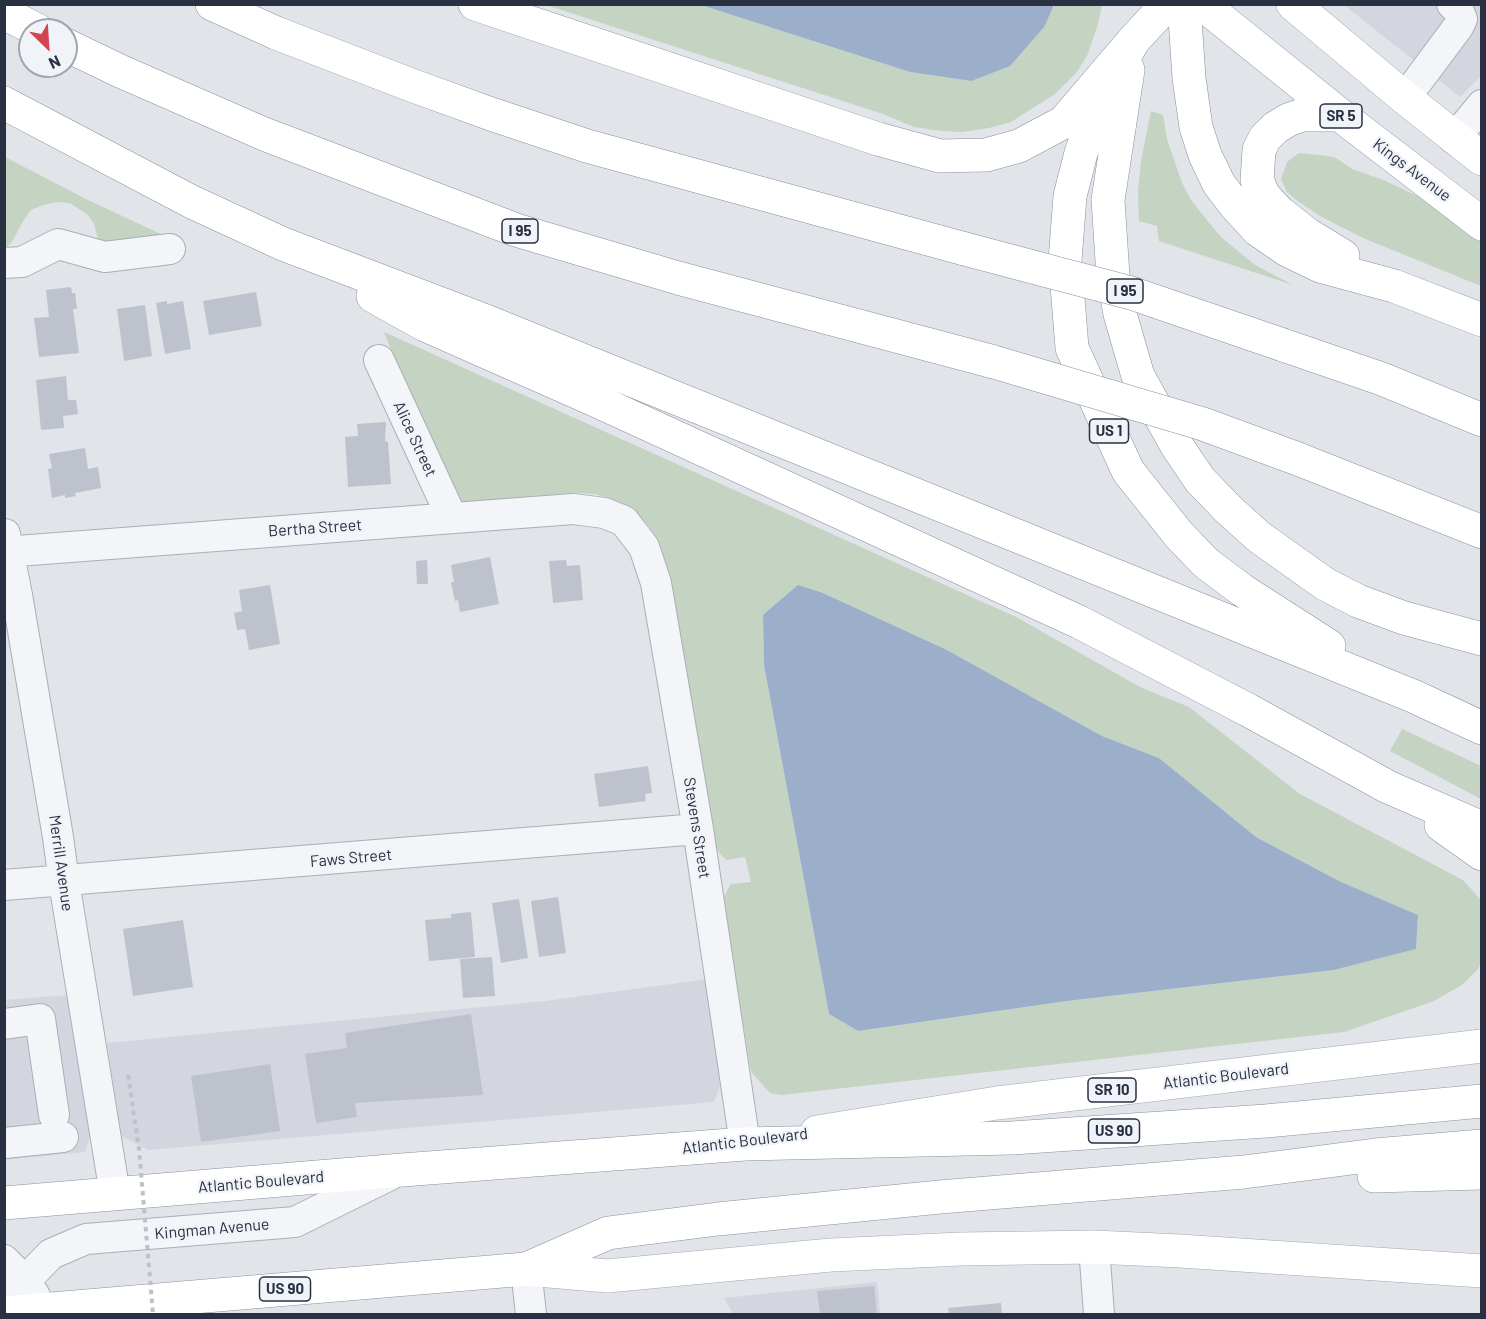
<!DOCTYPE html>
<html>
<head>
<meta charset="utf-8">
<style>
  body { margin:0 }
  #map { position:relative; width:1486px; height:1319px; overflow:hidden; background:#e1e4e9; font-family:Barlow,sans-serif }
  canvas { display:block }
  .frame { position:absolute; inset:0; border:6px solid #293041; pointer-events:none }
  .north { position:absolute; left:18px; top:18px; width:60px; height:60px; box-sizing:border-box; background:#f0f3f7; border:2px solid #a0a5ae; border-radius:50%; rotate:155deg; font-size:16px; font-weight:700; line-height:24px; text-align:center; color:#293041 }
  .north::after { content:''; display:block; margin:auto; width:21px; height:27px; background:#cf4552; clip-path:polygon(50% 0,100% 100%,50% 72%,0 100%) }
</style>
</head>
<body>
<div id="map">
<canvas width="1486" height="1319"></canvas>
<div class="frame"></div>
<div class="north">N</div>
</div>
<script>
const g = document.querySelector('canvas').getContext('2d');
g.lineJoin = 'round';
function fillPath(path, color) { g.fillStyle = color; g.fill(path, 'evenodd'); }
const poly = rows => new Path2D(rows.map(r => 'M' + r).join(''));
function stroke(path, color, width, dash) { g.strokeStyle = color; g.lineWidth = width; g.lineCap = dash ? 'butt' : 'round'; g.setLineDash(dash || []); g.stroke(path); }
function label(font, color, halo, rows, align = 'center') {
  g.font = font + ' Barlow,sans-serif'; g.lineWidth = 4.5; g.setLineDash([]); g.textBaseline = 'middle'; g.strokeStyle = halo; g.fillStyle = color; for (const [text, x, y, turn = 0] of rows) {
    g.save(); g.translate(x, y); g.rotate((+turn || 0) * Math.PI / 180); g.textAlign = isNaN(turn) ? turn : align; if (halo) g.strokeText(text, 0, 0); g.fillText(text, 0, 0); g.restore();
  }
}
const built = poly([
  [1344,5,1481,5,1481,76,1460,97],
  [708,979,720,1087,714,1102,148,1150,121,1136,107,1043,545,1001],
  [69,995,90,1137,85,1152,5,1160,5,1000],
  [877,1282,880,1314,733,1314,724,1298]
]);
const green = poly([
  [546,5,701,5,910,72,971,81,1054,7,1054,5,1102,5,1098,24,1087,56,1076,73,1055,94,1011,122,989,128,962,132,941,131,914,127,883,114],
  [1151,111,1163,115,1167,139,1182,183,1191,200,1210,224,1221,237,1255,265,1293,285,1159,241,1157,226,1139,221,1138,192,1141,161],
  [1299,153,1328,156,1336,158,1352,169,1381,179,1448,210,1481,236,1481,286,1363,238,1320,216,1296,200,1287,192,1281,179,1287,162],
  [5,157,88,200,167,237,99,243,94,224,88,215,70,203,56,202,43,205,31,210,23,221,12,242,5,248],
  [384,332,1016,617,1142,688,1189,707,1300,794,1463,880,1481,900,1481,961,1478,969,1462,985,1434,1001,1344,1032,781,1095,770,1093,752,1073,750,1067,723,898,731,884,751,882,745,857,726,860,715,848,662,555,650,527,637,514,622,503,595,494,572,493,501,499,455,508],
  [823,593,947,650,1102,736,1159,758,1256,837,1339,881,1418,915,1416,949,1334,970,1067,1001,858,1031,829,1014,764,665,763,615],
  [1402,729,1481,766,1481,799,1390,751]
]);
const water = poly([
  [1054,5,1044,27,1010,66,971,81,910,72,701,5],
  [798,585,823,593,947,650,1102,736,1159,758,1256,837,1339,881,1418,915,1416,949,1334,970,1067,1001,858,1031,829,1014,764,665,763,615]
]);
const building = poly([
  [71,287,72,293,75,293,77,309,73,309,79,353,39,357,34,318,49,317,46,290],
  [256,292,262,326,209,335,203,301],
  [167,301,167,304,183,301,191,349,165,354,156,303],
  [145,305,152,356,124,361,117,309],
  [66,376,68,400,76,400,78,414,63,416,64,428,41,430,36,380],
  [386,422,385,441,388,442,391,484,348,487,345,437,358,436,357,424],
  [85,448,88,469,98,467,101,488,75,493,76,496,65,498,65,495,52,498,48,469,52,468,49,454],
  [490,557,499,604,460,612,458,600,455,601,451,582,454,582,451,565],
  [427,560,428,584,417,584,416,561],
  [566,560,567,566,580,565,583,600,553,603,549,561],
  [270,585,280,644,249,650,245,629,237,630,234,613,242,611,239,590],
  [648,766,652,793,645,794,646,801,599,807,594,774],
  [558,897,566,953,539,957,531,901],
  [519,899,528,958,501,963,492,903],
  [471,912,475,957,429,961,425,920,451,918,451,914],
  [183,920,193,987,133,996,123,929],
  [492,957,495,996,463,998,460,959],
  [471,1014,483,1095,355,1103,357,1117,316,1123,305,1054,347,1048,345,1033],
  [270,1064,280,1131,201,1142,191,1076],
  [874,1286,877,1314,820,1314,817,1291],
  [1001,1303,1002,1314,949,1314,948,1308]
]);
const minor = poly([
  [1405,98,1458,27,1462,19,1458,10,1452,4],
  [1454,139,1482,105],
  [4,263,22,262,58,244,105,257,170,249],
  [379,360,452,518],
  [5,534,17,595,58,837,64,882,115,1194],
  [4,552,573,509,604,513,624,521,644,547,656,583,698,829,745,1144],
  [4,885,698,829],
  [4,1024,40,1019,54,1115],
  [4,1143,63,1137],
  [1094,1247,1099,1314],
  [4,1260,25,1281,35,1296],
  [526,1269,531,1314],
  [4,1313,25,1281,51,1254,86,1239,295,1222,396,1172]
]);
const major = poly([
  [1202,4,1340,115,1482,224],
  [1293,4,1405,98,1482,159],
  [817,1132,997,1103,1482,1046],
  [526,1269,607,1276,831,1255,961,1249,1094,1247,1180,1251,1482,1271]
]);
const highway = poly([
  [212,4,276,33,411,85,491,114,587,146,965,249],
  [475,4,878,139,940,156,986,155,1019,146,1064,122,1133,41,1167,4],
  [1184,4,1189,78,1196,127,1205,155,1219,184,1235,205,1258,230,1287,250,1320,266,1394,286,1482,320],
  [4,13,37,30],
  [1133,41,1095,113,1081,153,1070,196,1065,261,1072,348,1128,471,1179,535,1206,563,1242,590,1329,646],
  [66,45,120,71,264,134,516,230,678,278,994,362],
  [1128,70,1108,200,1113,276,1120,314,1138,376,1177,446,1200,480,1228,509,1259,537,1325,584,1358,601,1404,618,1482,639],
  [4,103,192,202,283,244,483,320,1413,696,1482,728],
  [1340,115,1302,115,1288,120,1275,128,1265,138,1259,150,1257,180,1264,196,1279,212,1307,234,1343,256],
  [373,296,425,325,597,401,1079,622,1248,710,1388,787,1482,828],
  [1283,345,1382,379,1482,420],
  [1298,459,1482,532],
  [1441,825,1482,854],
  [1481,1046,1482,1046],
  [1374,1176,1482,1173],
  [4,1203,402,1170,745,1144,1012,1138,1266,1121,1482,1101],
  [4,1313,526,1269,608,1233,718,1219,940,1197,1244,1172,1375,1155,1482,1146]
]);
const pathBridge = poly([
  [128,1075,139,1149,153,1314]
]);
const highwayBridge = poly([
  [965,249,1131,293,1283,345],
  [994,362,1203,424,1298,459]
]);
const shields = [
  [1341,116,42],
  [520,231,36],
  [1125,291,36],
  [1109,431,39],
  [1112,1090,48],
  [1114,1131,51],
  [285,1289,51]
];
const shieldNames = [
  ["SR 5",1341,116],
  ["I 95",520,231],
  ["I 95",1125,291],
  ["US 1",1109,431],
  ["SR 10",1112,1090],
  ["US 90",1114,1131],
  ["US 90",285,1289]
];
const streetNames = [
  ["Kings Avenue",1412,170,37],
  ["Alice Street",415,439,65],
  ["Bertha Street",315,528,-4],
  ["Stevens Street",697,828,81],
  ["Faws Street",351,858,-5],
  ["Merrill Avenue",61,863,82],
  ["Atlantic Boulevard",1226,1076,-7],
  ["Atlantic Boulevard",745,1141,-7],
  ["Atlantic Boulevard",261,1182,-5],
  ["Kingman Avenue",212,1229,-5]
];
fillPath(built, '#d3d6de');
fillPath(green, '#c5d3c2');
fillPath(water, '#9bafca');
fillPath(building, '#bec2cc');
stroke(minor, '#aaaeb7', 32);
stroke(major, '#a0a7b5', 34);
stroke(highway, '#8890a0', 34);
stroke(minor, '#f3f5f8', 30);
stroke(major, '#fff', 33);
stroke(highway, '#fff', 33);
stroke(highwayBridge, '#8890a0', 34, []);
stroke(pathBridge, '#bec2c8', 4, [4.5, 4.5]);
stroke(highwayBridge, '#fff', 33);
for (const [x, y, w] of shields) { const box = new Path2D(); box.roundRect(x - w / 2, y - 12, w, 24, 4.5); g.fillStyle = '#f0f3f7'; g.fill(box); stroke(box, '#293041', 1.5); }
label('bold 15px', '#293041', null, shieldNames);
label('16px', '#293041', '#f0f3f7', streetNames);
</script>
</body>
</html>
